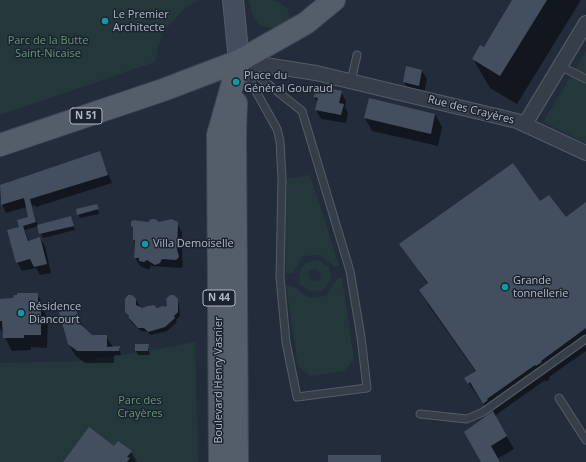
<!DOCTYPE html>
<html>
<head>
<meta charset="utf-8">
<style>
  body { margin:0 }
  canvas { display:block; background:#222c3a }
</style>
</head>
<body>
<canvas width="586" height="462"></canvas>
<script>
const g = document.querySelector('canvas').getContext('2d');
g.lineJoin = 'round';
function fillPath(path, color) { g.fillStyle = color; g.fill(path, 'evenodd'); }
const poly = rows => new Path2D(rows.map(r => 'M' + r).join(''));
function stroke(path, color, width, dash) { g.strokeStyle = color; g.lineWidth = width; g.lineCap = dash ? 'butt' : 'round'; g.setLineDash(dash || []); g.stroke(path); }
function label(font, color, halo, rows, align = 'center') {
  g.font = font + ' "Open Sans",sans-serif'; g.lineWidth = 3; g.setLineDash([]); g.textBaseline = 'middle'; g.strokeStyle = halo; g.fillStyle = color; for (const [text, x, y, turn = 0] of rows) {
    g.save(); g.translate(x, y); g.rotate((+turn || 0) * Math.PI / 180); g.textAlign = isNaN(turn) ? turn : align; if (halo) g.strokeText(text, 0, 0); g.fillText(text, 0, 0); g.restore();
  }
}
const green = poly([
  [0,0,198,0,184,9,165,30,158,46,155,62,0,115],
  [249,0,273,0,280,3,288,9,290,20,274,28,270,28,260,25,253,16],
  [586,51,586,143,543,122],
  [310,175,339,265,335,267,320,255,303,256,293,273,286,273,284,179],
  [317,260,329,267,331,279,323,290,311,292,300,284,299,273,305,263],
  [315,269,320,272,321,276,318,281,313,281,309,278,308,274,310,270],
  [338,278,342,278,354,359,344,371,310,376,298,366,286,286,293,286,309,298,326,296],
  [195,342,198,462,0,462,0,363,89,361]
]);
const shadow = poly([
  [514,0,581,0,517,104,490,88,473,59,484,48],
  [422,71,427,79,424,94,409,91,404,82],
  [341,92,346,101,345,107,348,113,346,123,321,119,316,110,318,102,314,97],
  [435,114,442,127,438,146,372,131,365,118],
  [99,152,112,183,36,207,35,205,32,206,38,226,70,217,75,230,43,238,38,226,25,230,29,241,40,238,45,246,51,273,40,275,36,268,22,271,17,262,21,228,30,218,27,207,6,213,0,199,0,186],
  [539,203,565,218,586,203,586,351,549,377,550,379,546,382,545,380,496,415,496,418,514,449,497,459,499,462,482,462,490,414,465,378,476,372,429,306,420,290,428,285,401,244],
  [97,205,99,214,80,218,78,214],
  [158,223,177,223,182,232,182,259,183,266,181,268,151,266,149,270,140,266,135,257,134,240],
  [37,294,45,307,45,313,48,319,47,348,31,347,31,350,12,351,0,328,0,300,14,299],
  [177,299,179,304,180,316,176,320,177,322,167,331,151,335,147,332,141,331,131,322,126,312,136,300,142,310,154,306,161,309,164,307,168,307],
  [75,309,84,329,92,336,106,336,113,347,119,347,121,355,114,355,114,363,85,363,76,356,68,343],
  [148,345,150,355,138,355,136,351],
  [114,448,131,452,137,462,64,462]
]);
const building = poly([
  [512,0,547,0,500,76,472,59,480,45,484,47],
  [406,66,422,70,419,86,403,82],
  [319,86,342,91,339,103,344,104,341,115,315,110,318,98,313,97],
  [369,98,435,114,431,134,364,118],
  [100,151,108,175,30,199,36,222,23,226,28,241,40,237,47,264,34,267,30,259,16,263,7,230,19,227,17,220,28,217,24,198,1,205,0,185],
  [513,163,540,201,549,195,566,217,586,202,586,328,541,361,542,362,536,366,535,365,487,399,488,400,483,404,470,382,468,384,464,378,476,371,419,290,428,283,399,244],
  [97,204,99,209,77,215,76,209],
  [71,216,74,226,39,234,37,225],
  [151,219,155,219,159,222,172,219,178,222,177,249,179,257,176,260,162,259,160,263,155,265,147,260,144,262,139,261,139,258,134,258,135,240,133,240,133,227,131,226,131,222,133,220,148,222],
  [17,293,38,293,38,305,41,305,41,335,24,335,24,338,3,338,2,321,0,321,0,299,13,298,14,295,17,295],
  [128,295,132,295,136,299,136,305,142,308,148,306,154,305,157,308,163,306,165,307,167,306,166,299,170,295,174,295,178,299,178,312,174,316,175,318,165,327,148,332,144,328,138,328,128,317,129,316,125,312,125,299],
  [76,308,79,323,92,335,107,335,107,347,120,346,119,351,77,351,68,344,59,312],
  [135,344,149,344,148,351,135,351],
  [493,411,507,436,491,446,500,462,481,462,464,432],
  [89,427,114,446,118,441,132,451,127,457,130,458,127,462,63,462],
  [328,455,381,455,381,462,328,462]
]);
const lane = poly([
  [239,61,302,111,350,271,361,337,367,388,297,397,286,342,280,277,282,179,280,141,277,129,239,61],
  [560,66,586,79],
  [351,81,357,55],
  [559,398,586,440],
  [420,414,467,419,483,412,586,339]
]);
const street = poly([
  [239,61,316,73,517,121,586,153],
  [525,124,586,23]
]);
const secondary = poly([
  [233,0,239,61]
]);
const primary = poly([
  [236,103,235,131,237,462],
  [0,145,163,90,239,61,306,23,334,0],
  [220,462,218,135,239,61]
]);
const markers = [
  [105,21,4,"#0f9aa8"],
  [236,82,4,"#0f9aa8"],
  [145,244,4,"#0f9aa8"],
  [505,287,4,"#0f9aa8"],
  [21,313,4,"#0f9aa8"]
];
const shields = [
  [86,116,32],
  [219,298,32]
];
const shieldNames = [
  ["N 51",86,116],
  ["N 44",219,298]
];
const poiNames = [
  ["Le Premier",113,15],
  ["Architecte",113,28],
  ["Place du",244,76],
  ["Général Gouraud",244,89],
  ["Villa Demoiselle",153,244],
  ["Grande",513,281],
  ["tonnellerie",513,294],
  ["Résidence",29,307],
  ["Diancourt",29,320]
];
const parkNames = [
  ["Parc de la Butte",48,41],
  ["Saint-Nicaise",48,54],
  ["Parc des",140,401],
  ["Crayères",140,414]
];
const streetNames = [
  ["Rue des Crayères",471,110,14],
  ["Boulevard Henry Vasnier",219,380,-90]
];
fillPath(green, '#24383b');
fillPath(shadow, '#0007');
fillPath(building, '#434f5e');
stroke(lane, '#545c68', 9);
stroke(street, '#545c68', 16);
stroke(secondary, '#545c68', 22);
stroke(primary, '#3f4753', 24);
stroke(lane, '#363e4a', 7);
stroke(street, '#363e4a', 14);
stroke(secondary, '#444d5d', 20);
stroke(primary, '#545d6a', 22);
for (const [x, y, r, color] of markers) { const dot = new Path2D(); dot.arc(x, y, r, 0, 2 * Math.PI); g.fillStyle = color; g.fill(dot); stroke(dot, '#1b232f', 1.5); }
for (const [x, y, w] of shields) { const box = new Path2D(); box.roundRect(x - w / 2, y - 8, w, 16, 3); g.fillStyle = '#1b232f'; g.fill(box); stroke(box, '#b1b9c6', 1); }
label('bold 10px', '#b1b9c6', null, shieldNames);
label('11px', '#b1b9c6', '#1b232f', poiNames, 'left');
label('11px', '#689773', '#1b232f', parkNames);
label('11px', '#b1b9c6', '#1b232f', streetNames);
</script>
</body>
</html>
